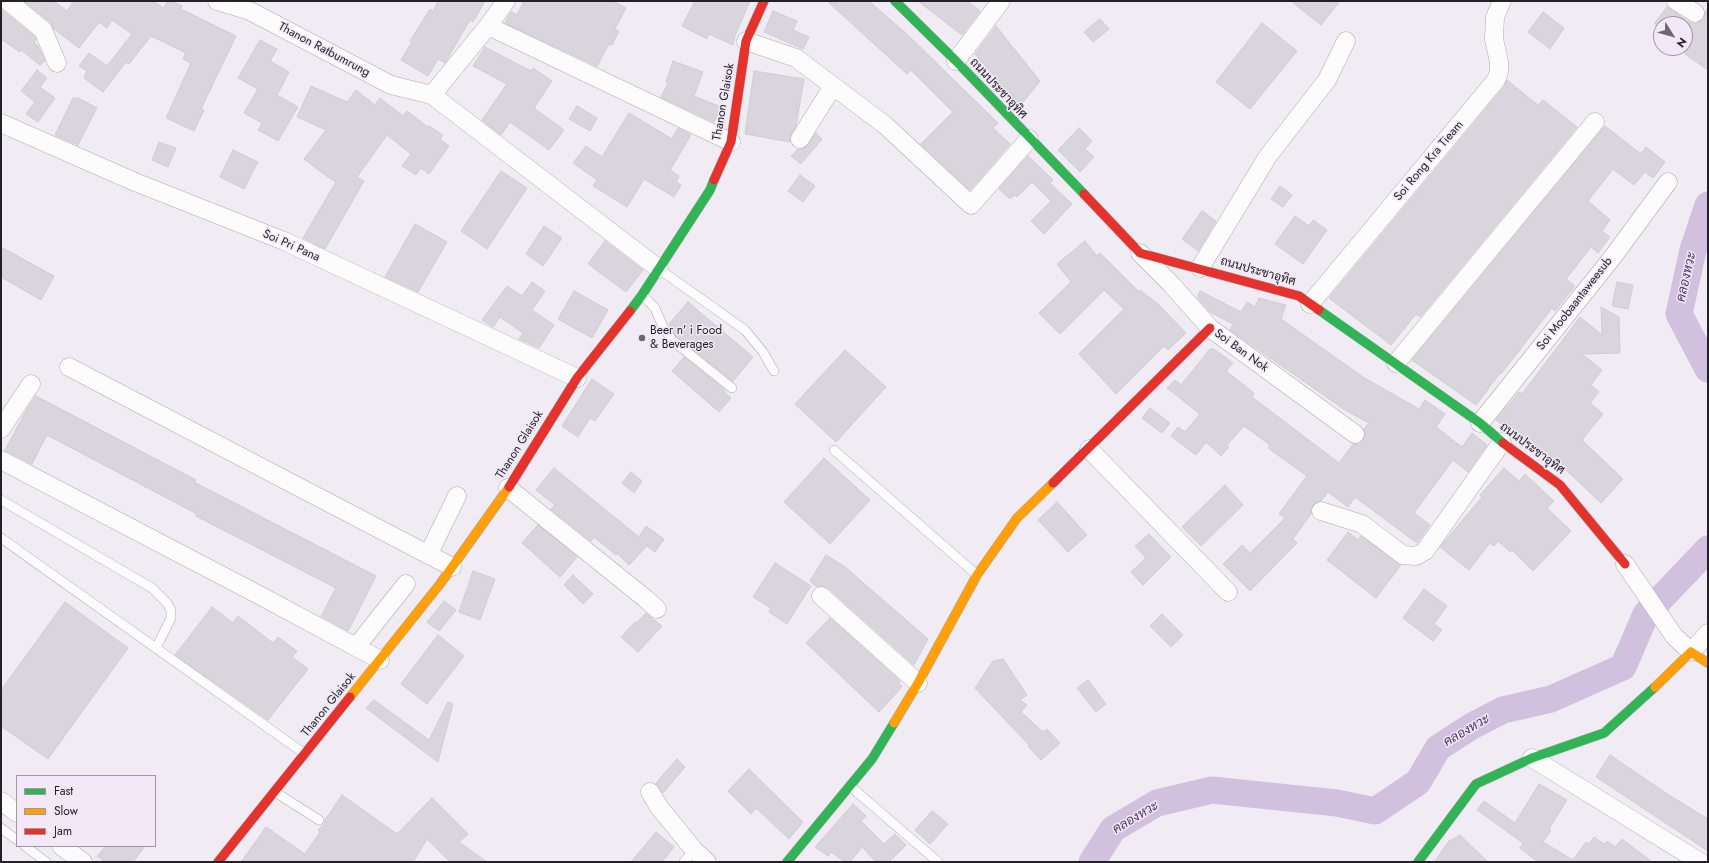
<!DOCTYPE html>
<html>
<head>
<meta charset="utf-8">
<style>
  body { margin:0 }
  #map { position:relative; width:1709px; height:863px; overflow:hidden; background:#f1ecf4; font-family:Jost,sans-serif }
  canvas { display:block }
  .frame { position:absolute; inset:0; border:2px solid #232026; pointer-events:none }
  .legend { position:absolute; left:16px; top:775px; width:140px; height:72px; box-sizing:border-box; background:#f2e8f8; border:1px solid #9f98a4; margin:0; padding:5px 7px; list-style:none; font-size:12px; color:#232026 }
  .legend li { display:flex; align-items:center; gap:8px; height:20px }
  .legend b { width:20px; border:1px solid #9f98a4 }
  .north { position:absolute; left:1653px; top:16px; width:40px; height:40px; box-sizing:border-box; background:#f2e8f8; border:1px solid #9f98a4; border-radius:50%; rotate:127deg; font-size:11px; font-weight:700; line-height:16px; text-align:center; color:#232026 }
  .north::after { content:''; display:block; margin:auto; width:14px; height:18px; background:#6b676e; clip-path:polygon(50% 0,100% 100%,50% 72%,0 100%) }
</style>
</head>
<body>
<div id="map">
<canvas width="1709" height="863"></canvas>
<div class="frame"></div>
<ul class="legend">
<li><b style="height:5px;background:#30b455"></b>Fast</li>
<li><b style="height:5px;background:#ff9f0a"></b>Slow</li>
<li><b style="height:5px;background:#e5322d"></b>Jam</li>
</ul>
<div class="north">N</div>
</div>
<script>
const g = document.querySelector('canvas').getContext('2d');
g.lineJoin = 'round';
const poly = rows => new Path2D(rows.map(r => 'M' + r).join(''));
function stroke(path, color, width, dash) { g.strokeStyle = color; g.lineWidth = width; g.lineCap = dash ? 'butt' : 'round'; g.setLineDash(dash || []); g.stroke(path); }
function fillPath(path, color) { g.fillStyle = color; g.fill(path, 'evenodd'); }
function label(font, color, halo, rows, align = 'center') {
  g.font = font + ' Jost,Sarabun,sans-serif'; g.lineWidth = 3; g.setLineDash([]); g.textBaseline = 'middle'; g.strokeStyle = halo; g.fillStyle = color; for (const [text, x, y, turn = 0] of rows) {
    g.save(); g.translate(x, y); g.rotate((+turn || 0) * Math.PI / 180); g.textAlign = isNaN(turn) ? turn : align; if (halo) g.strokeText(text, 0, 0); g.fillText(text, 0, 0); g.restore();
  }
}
const river = poly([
  [1708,205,1693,250,1679,314,1708,369],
  [1092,862,1113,829,1157,803,1212,790,1337,803,1375,811,1418,782,1438,748,1472,726,1503,710,1551,699,1623,667,1646,614,1708,549]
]);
const building = poly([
  [24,1,54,1,67,11,74,1,153,1,164,8,167,1,171,1,182,6,181,9,236,36,201,109,204,110,194,131,166,118,191,63,183,59,186,53,151,36,129,64,126,62,103,92,84,78,87,71,79,66,89,53,107,66,132,34,112,20,107,28,99,22,79,48,54,29,50,22,24,1],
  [438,1,485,1,473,22,470,20,445,63,438,59,428,76,401,60,412,42,410,41,430,9,433,11,438,1],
  [524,1,613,1,626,8,615,29,619,31,612,45,609,44,597,66,505,23,511,12,517,15,524,1],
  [695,1,750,1,735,36,733,45,709,34,707,39,682,26,695,1],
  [827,1,869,1,909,36,998,123,993,128,1010,144,970,190,921,144,953,112,911,70,907,74,827,1],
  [918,1,967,1,980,11,962,35,918,1],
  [1291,1,1340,1,1321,25,1291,1],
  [1667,7,1689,22,1695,24,1704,19,1705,12,1708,8,1708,70,1685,54,1685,24,1654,24,1667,7],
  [1,9,34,36,36,40,34,42,38,46,45,61,40,65,21,50,20,52,1,39,1,9],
  [773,11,797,21,793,30,809,37,803,49,764,32,773,11],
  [1543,12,1564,28,1550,49,1528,32,1543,12],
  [1100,19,1109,29,1093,42,1084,32,1100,19],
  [1262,23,1297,51,1250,109,1216,82,1262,23],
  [996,26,1040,81,1020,106,975,54,996,26],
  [260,40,277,49,270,61,289,72,277,95,298,107,278,141,258,130,262,123,244,113,258,89,238,78,260,40],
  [485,47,531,71,533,68,552,81,534,108,564,130,549,150,510,122,501,135,482,120,507,84,473,66,485,47],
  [673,61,703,72,694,96,721,107,714,122,661,97,668,83,666,82,673,61],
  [37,70,47,78,40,87,55,98,38,122,26,114,35,102,21,91,37,70],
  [754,71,804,79,796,126,791,134,790,142,745,134,754,71],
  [1507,80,1538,105,1543,100,1577,127,1420,317,1416,314,1391,345,1329,298,1504,87,1507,80],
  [311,86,347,102,356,90,375,105,380,98,403,116,407,111,428,127,429,126,443,135,440,139,449,146,429,174,421,168,416,175,402,166,411,154,387,135,357,177,364,181,325,249,303,238,336,182,325,175,304,159,326,130,297,117,311,86],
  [73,98,78,98,97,108,78,145,55,135,73,98],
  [577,106,597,118,590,131,569,119,577,106],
  [629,113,672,139,678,128,691,135,670,170,679,176,676,182,681,185,674,197,644,179,627,207,593,186,597,180,573,163,586,146,602,157,629,113],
  [1605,126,1641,154,1646,147,1665,162,1653,178,1645,172,1634,185,1613,169,1588,201,1610,220,1602,231,1610,237,1598,253,1591,247,1566,279,1575,286,1555,311,1552,308,1501,374,1500,373,1476,405,1412,360,1605,126],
  [1079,128,1092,141,1085,149,1094,157,1080,172,1058,150,1079,128],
  [816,133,822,139,801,164,791,156,798,149,805,148,816,133],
  [159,142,176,148,168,167,152,160,159,142],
  [233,150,258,162,244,189,220,177,233,150],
  [1028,156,1053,180,1050,183,1072,204,1044,234,1031,221,1051,201,1032,182,1017,197,1015,195,1010,199,999,189,1028,156],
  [501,171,527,188,487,249,461,231,501,171],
  [800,175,815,186,803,202,788,191,800,175],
  [1280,186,1292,195,1283,207,1271,199,1280,186],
  [1202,211,1216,221,1198,251,1182,239,1202,211],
  [1295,216,1309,226,1313,220,1327,230,1303,264,1275,244,1295,216],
  [415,224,447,242,418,292,385,277,415,224],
  [544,226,562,238,543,266,526,254,544,226],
  [605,241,643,270,626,292,588,264,605,241],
  [1085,241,1097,256,1100,253,1139,292,1140,290,1158,304,1186,333,1168,350,1164,346,1116,394,1079,354,1124,309,1104,290,1060,334,1039,313,1071,282,1057,264,1085,241],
  [1,247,54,276,41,300,1,277,1,247],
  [532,282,545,291,532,310,554,325,539,348,519,339,523,333,500,317,493,327,482,320,507,286,522,296,532,282],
  [1617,282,1633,285,1628,309,1612,306,1617,282],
  [574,291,608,310,592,338,558,319,574,291],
  [1200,291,1241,312,1247,302,1255,307,1259,298,1286,305,1281,319,1363,377,1419,409,1425,400,1445,414,1436,427,1462,447,1472,433,1487,445,1468,472,1453,460,1414,513,1430,525,1417,543,1355,497,1348,507,1328,492,1321,501,1314,504,1311,508,1311,514,1293,539,1297,543,1250,591,1223,564,1242,545,1250,553,1285,518,1279,514,1307,476,1268,448,1270,445,1244,426,1227,445,1229,447,1221,456,1206,442,1196,455,1171,436,1178,427,1185,432,1200,414,1167,388,1175,380,1181,385,1210,349,1214,349,1233,363,1226,371,1254,393,1252,397,1339,463,1353,444,1359,444,1363,440,1365,435,1364,429,1369,423,1345,410,1230,330,1233,324,1210,312,1197,297,1200,291],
  [688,302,753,357,733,381,676,336,669,324,688,302],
  [1601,307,1619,317,1620,353,1582,354,1602,370,1591,385,1599,392,1590,403,1603,414,1582,440,1623,479,1601,503,1564,468,1562,470,1535,448,1496,420,1519,392,1522,394,1580,317,1602,335,1601,307],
  [845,350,886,387,836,442,795,404,845,350],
  [684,357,725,390,724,392,731,398,719,412,672,371,684,357],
  [592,379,614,394,595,421,590,418,578,437,562,426,592,379],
  [36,396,196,480,194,482,376,576,348,631,321,616,336,588,196,516,197,514,47,435,32,464,5,450,27,409,36,396],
  [1150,408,1170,423,1162,433,1142,418,1150,408],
  [824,458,870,500,830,544,784,502,824,458],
  [554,468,639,537,646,526,664,539,655,552,647,546,629,565,617,553,616,555,594,537,591,541,551,509,555,505,536,490,554,468],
  [1504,468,1519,481,1525,474,1554,501,1547,508,1571,531,1533,571,1512,550,1510,552,1498,541,1494,546,1490,543,1469,570,1440,547,1482,497,1480,495,1504,468],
  [631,472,642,481,634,493,622,483,631,472],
  [1225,485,1243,505,1201,546,1182,527,1225,485],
  [1057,502,1087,535,1068,552,1038,520,1057,502],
  [538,525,577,557,560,577,522,543,538,525],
  [1348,532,1358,540,1361,536,1401,565,1376,598,1327,560,1348,532],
  [1149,534,1171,557,1143,585,1131,572,1146,558,1135,546,1149,534],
  [826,555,845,567,928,639,914,665,828,588,823,586,817,587,810,581,826,555],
  [775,563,811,586,787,624,769,612,771,608,753,597,775,563],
  [473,571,495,579,480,620,459,612,473,571],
  [573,575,593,594,583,604,564,585,573,575],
  [1424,589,1447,606,1434,624,1442,630,1433,641,1403,618,1424,589],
  [444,601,456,610,439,631,427,622,444,601],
  [65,602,128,648,48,759,1,726,1,690,65,602],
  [212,607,233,623,238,616,273,643,278,637,297,651,292,657,308,669,268,720,175,655,212,607],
  [646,613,662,626,638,652,621,637,635,622,636,623,646,613],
  [1162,614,1183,635,1171,647,1150,626,1162,614],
  [830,618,900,681,899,683,902,686,900,689,879,712,806,643,830,618],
  [438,635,464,656,427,704,401,684,438,635],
  [1003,659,1027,695,1020,700,1027,705,1021,712,1043,732,1047,729,1060,743,1041,760,1028,746,1029,745,975,688,993,661,1003,659],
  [1088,680,1106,704,1096,712,1077,688,1088,680],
  [374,700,429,740,448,702,453,704,438,762,366,708,374,700],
  [1610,755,1669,795,1708,819,1708,851,1596,777,1610,755],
  [677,759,685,767,663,793,656,783,677,759],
  [749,769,803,822,789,839,756,808,751,814,728,791,749,769],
  [1539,784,1567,800,1549,829,1551,830,1543,842,1573,860,1586,842,1589,844,1594,837,1604,844,1607,841,1615,847,1622,839,1652,862,1538,862,1520,848,1523,843,1477,810,1484,801,1515,823,1539,784],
  [342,795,397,834,432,798,468,834,459,842,487,862,450,862,427,839,413,862,241,862,266,827,305,854,320,832,318,830,324,824,325,820,342,795],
  [853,804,866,816,861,821,884,844,895,834,906,845,889,862,876,862,862,847,850,862,845,862,831,852,828,856,815,847,853,804],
  [932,811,948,824,930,844,915,830,932,811],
  [656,832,674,847,662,862,631,862,656,832],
  [1460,835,1488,862,1436,862,1435,861,1448,842,1460,835],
  [106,846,145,846,133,862,105,862,97,856,106,846]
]);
const lane = poly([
  [659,269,745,330,763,352,774,371],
  [642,295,655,308,663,327,672,340,732,388],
  [834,450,977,575],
  [1,500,152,588,167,603,171,610,171,618,156,648],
  [1,538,305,754],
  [850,786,938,862],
  [275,792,319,820],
  [1,828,17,840],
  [25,846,46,862],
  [684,862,694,850]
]);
const street = poly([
  [8,1,43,30,57,63],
  [217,1,250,11,391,85,432,95,659,269],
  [1676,1,1695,13],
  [488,26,731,142],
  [746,41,796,58,885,125,971,205,1029,139],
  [956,61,1001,1],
  [432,95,488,26,506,1],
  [1,123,135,182,284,241,577,378],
  [800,139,833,86],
  [1140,253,1171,284,1210,328,1355,434],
  [1200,268,1268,156,1327,80,1346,41],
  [1310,304,1496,80,1499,72,1499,62,1494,39,1495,17,1502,1],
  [1396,363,1595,122],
  [69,367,452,567],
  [1480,423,1612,258,1668,182],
  [1,429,31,384],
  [1089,449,1228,592],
  [1,460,261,596,380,660],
  [508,488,646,599,657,609],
  [1321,511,1362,524,1403,555,1416,556,1425,551,1502,442],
  [428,555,457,496],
  [1625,564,1674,636,1691,652,1708,633],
  [821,596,918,683],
  [356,647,406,584],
  [1532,758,1700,862],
  [650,792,659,807,694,850,707,862],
  [1,801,17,813],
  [61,846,83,862]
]);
const fast = poly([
  [895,1,956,61,1084,194],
  [1319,310,1480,423,1503,443],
  [630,311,642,295,710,190,714,180],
  [787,862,872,759,894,723],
  [1418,862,1476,784,1532,758,1604,733,1655,687]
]);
const slow = poly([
  [1655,687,1691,652,1708,663],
  [350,697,440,584,509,487],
  [894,723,918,683,977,575,1017,518,1053,483]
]);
const jam = poly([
  [714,180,731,142,746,41,764,1],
  [1084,194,1140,253,1299,296,1319,310],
  [1503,443,1560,485,1625,564],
  [1053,483,1210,328],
  [509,487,577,378,630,311],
  [218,862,350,697]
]);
const markers = [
  [642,338,4,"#6b676e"]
];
const streetNames = [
  ["Thanon Ratbumrung",324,50,28],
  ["ถนนประชาอุทิศ",998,89,47],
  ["Thanon Glaisok",724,102,-80],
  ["Soi Rong Kra Tieam",1429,161,-50],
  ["Soi Pri Pana",291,246,24],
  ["ถนนประชาอุทิศ",1258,272,16],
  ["Soi Moobaantaweesub",1575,304,-52],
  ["Soi Ban Nok",1241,351,36],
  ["Thanon Glaisok",520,445,-58],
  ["ถนนประชาอุทิศ",1532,449,37],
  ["Thanon Glaisok",329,705,-51]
];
const poiNames = [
  ["Beer n' i Food",650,331],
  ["& Beverages",650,345]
];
const waterNames = [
  ["คลองหวะ",1687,277,-77],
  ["คลองหวะ",1467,731,-30],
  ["คลองหวะ",1136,818,-31]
];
stroke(river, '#d2c1de', 27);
fillPath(building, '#d9d5dc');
stroke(building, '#cfccd2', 1);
stroke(lane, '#aca9af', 10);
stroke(street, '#aca9af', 19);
stroke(fast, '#aca9af', 10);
stroke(slow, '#aca9af', 10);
stroke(jam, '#aca9af', 10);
stroke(lane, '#fdfcfd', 9);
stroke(street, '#fdfcfd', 18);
stroke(fast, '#30b455', 9);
stroke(slow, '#ff9f0a', 9);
stroke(jam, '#e5322d', 9);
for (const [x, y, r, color] of markers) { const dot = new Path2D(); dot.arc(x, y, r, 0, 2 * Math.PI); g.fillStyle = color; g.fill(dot); stroke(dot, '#f2e8f8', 1.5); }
label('12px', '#232026', '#f2e8f8', streetNames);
label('12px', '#232026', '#f2e8f8', poiNames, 'left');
label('italic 13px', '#533466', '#f2e8f8', waterNames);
</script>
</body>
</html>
